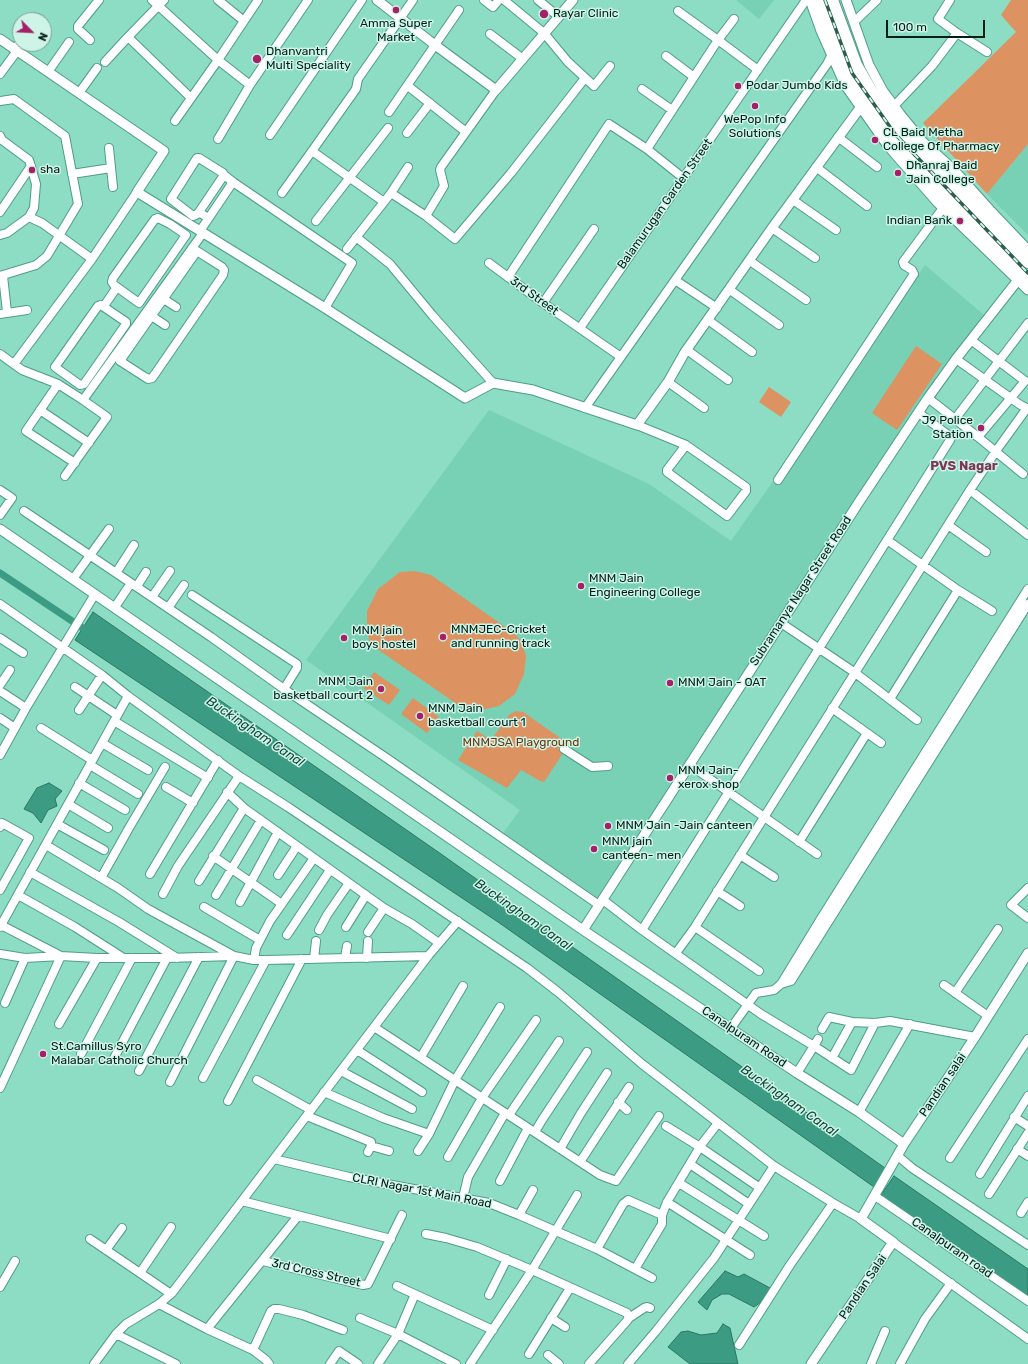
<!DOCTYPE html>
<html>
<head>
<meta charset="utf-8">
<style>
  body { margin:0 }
  #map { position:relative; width:1028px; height:1364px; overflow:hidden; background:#8ddcc4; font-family:Rubik,sans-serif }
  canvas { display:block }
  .north { position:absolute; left:12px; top:12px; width:40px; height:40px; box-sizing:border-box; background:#cef4e7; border:1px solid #7c9f94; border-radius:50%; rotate:114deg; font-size:11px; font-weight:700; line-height:16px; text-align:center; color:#001f17 }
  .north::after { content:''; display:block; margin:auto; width:14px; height:18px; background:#a62069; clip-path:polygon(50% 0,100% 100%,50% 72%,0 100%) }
  .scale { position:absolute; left:886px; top:20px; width:99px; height:18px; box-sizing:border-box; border:2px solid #001f17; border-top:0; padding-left:5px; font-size:12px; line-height:14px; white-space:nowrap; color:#001f17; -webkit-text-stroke:3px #cef4e7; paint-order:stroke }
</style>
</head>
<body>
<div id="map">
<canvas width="1028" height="1364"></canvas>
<div class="north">N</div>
<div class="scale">100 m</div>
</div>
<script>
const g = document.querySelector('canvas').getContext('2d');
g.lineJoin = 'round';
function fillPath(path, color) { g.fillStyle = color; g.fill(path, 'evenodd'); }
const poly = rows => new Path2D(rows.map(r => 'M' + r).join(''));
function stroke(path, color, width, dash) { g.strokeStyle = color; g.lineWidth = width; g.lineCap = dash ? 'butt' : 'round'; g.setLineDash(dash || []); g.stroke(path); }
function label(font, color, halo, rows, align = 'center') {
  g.font = font + ' Rubik,sans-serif'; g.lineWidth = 3; g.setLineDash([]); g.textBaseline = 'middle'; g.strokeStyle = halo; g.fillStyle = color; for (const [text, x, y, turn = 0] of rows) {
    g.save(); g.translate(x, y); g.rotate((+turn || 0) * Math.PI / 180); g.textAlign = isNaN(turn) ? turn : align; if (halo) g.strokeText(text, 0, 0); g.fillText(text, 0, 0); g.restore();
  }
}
const built = poly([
  [736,0,774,0,759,19],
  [1028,144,1028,235,987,194],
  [925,265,984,315,939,373,772,631,598,902,501,836,520,810,306,660,489,410,649,484,731,541]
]);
const green = poly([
  [1011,0,1028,0,1028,144,987,194,923,123,1016,32,1001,15],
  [916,346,942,364,897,430,872,413],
  [769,387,791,402,781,417,759,402],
  [414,571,431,575,514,633,521,641,526,656,524,674,515,694,499,706,477,711,464,709,370,644,367,631,367,611,378,589,400,572],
  [374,672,400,690,389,705,363,688],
  [413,698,439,717,427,733,401,714],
  [516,711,523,712,569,744,544,782,540,781,521,770,507,788,458,760,477,731,491,740,510,714]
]);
const water = poly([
  [93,612,441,854,885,1168,874,1187,498,922,75,640,93,612],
  [49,783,62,791,55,799,57,806,48,810,41,823,33,813,24,809,37,788,49,783],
  [894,1176,1028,1269,1028,1300,879,1198,894,1176],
  [725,1271,738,1277,744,1274,770,1288,761,1302,754,1307,729,1294,722,1294,712,1300,707,1310,698,1302,725,1271],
  [723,1324,730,1328,738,1364,690,1364,668,1347,681,1332,688,1331,701,1335,717,1333,723,1324]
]);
const canal = poly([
  [0,573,90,633]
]);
const minor = poly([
  [152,0,218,60,250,85,218,139],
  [164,0,128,37,191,98],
  [218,0,244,21],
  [484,0,493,7,499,0],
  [504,0,544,33,568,62,594,86,610,66],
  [538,0,559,17],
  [950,0,938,19,957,33],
  [678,11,718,40,734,19],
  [34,20,35,19],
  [854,22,877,0],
  [490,34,523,59],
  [90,40,78,29,78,26,99,0],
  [15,49,20,42],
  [666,56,694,77],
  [105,62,128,37],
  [48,72,69,42],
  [0,74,17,51],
  [250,85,308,0],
  [408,86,466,132],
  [642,89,672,110],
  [79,93,97,68],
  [0,101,14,99,65,136,78,204,47,256,36,265,0,276],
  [894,106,932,66,957,33,987,52],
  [389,112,459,10],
  [175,121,218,60,258,0],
  [407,133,430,103],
  [270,135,362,0],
  [0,136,2,140,29,160,36,184,34,208,29,217,7,233,0,235],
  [838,137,877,167],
  [109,148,113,187],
  [647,149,718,40,758,70],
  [816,167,867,206],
  [72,174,111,168],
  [282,193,312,151],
  [391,193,408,167],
  [793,200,836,230],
  [384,202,312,151,356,89,358,79,413,0],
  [0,212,31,166],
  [199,212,224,175],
  [426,216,444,186,440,170,441,167,496,90],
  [29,217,42,223,92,259],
  [158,218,170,224,186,235,139,303,114,285,112,282,113,278,155,219,158,218],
  [208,218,199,212,196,215,193,216,171,199,197,158,199,158,223,173,224,175,233,182],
  [316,221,388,128],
  [772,228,815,258],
  [200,231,233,182,352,263,325,308],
  [356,237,390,264,433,316,493,383],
  [192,248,200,253,222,267,224,270,223,275,155,374,152,378,148,379,120,361,197,251],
  [347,249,391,193,426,216,455,239,511,173,585,78],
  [750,261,806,300],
  [489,263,543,303,621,357],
  [3,276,7,312],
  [508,277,609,124,647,149,682,177],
  [675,280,717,308],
  [730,290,779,325],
  [159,296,176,307],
  [543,303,594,229],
  [101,305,126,322,126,324,84,384,80,385,55,367,98,306,101,305],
  [104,306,117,287],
  [147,313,165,325],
  [0,314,27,310],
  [708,320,752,352],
  [580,328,806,0],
  [971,340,1025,381,978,437],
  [687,350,728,380],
  [0,354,22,370,58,384],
  [956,359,1019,404,1028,409],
  [14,364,92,259,137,192],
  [668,382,704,408],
  [928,398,978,437,1023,474],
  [585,408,827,64,831,56],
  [40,410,89,443],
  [955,419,1028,323],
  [637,425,686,445,746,487,746,491,727,516,667,472,667,470,686,445],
  [75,463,26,431,58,384,83,400],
  [65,476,107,417,83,400,203,233],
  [778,480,914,274,912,270,904,265,903,262,943,208],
  [0,490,12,498,0,515],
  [970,490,1028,535],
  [24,511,131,583],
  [948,525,986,552],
  [887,540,958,590,992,611],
  [116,573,134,545],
  [73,579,109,529],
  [137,586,146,572],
  [192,595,297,664,297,668,284,689],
  [152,597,170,571],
  [0,604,102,675,128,696,239,776,288,807,527,968,558,992,642,1064,774,1166,833,1203,861,1219],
  [115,607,131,583,211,637,284,689,388,759,599,905],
  [168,608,184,585],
  [781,623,854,672,917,720],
  [0,638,23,653],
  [0,685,10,670],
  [75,687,117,715],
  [0,691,26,708],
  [890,699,958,590],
  [79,710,102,675],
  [0,718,15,728],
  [114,721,208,778],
  [41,728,92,760],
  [867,733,881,743],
  [102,743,148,770],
  [564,749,592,767,608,766],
  [0,755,26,708,95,594],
  [90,765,138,794],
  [690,765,817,854],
  [79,783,125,810],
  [166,787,193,803],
  [227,792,244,808,384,908,412,924,439,943],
  [68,804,108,828],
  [57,824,104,850],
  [0,827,2,823,29,838,0,890],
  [799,842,867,733,832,708],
  [46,845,118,888,148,909,234,956,170,1082],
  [740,855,774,877],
  [213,856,282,904],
  [30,872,119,922,177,958],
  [150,874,218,760],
  [278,875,297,846],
  [101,878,129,828,165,767],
  [199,881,244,808],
  [1028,888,1011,905,1028,918],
  [717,891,740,906],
  [163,894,178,866,239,776],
  [18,895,75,927,122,957],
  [216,895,261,820],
  [603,900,642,930],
  [240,902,278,832],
  [204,907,260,940],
  [0,927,128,696],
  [346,927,366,895],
  [695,927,759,971],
  [319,930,327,915,349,883],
  [368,932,384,908],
  [287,935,330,870],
  [676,953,695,927,970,490,996,451,1027,408],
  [0,954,25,958,61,956,97,958,167,958,234,956,254,960,266,960,428,956],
  [345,958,347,946],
  [367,958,368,941],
  [314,959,316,941],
  [254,960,256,948,270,921,314,858],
  [781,984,791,981,1028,604],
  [944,985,988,1016],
  [955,993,998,929],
  [5,1003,25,958],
  [59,1024,97,958],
  [374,1027,600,1175,616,1181,659,1116],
  [731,1028,756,993,774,990,781,984,820,920,1028,589],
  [822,1029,829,1017,852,1022,875,1023,890,1021,975,1037],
  [818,1039,814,1046,851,1070,875,1023],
  [357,1050,422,1092],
  [81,1054,132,958],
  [421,1057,463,986],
  [832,1058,852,1022],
  [113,1060,167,958],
  [139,1071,199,957],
  [341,1071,412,1109],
  [797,1073,814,1046,761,1014,642,930,950,440,951,437,948,435,919,413],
  [203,1078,266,960],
  [257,1080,311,1110],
  [0,1088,61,956,1,925],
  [324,1092,383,1118,429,1134],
  [228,1101,302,959],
  [618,1102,627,1110],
  [859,1112,910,1024],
  [509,1115,559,1041],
  [307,1116,371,1142,371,1146,368,1152],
  [1014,1117,1028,1126],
  [666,1126,700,1147,760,1188],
  [535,1132,542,1120,587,1052],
  [371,1146,389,1151],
  [560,1149,581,1113,607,1073],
  [1017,1149,1028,1156],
  [418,1151,429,1134,455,1080,500,1007],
  [898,1156,912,1168,1028,1245],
  [448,1157,482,1098,536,1020],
  [950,1158,1028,1039],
  [274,1159,349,1177,489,1203,519,1215,597,1249,652,1278],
  [580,1162,629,1087],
  [690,1164,749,1204],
  [980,1174,1028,1096],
  [500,1181,528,1128],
  [679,1183,764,1236],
  [989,1194,1028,1133],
  [875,1196,1028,1301],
  [463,1198,468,1177,505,1113],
  [242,1201,391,1239],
  [667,1202,750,1255],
  [1021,1213,1028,1202],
  [519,1215,533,1190],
  [426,1234,446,1238,477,1247,532,1270,627,1313,629,1318,626,1322,589,1364],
  [90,1239,171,1294],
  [893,1242,1028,1339],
  [597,1249,623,1204,628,1200,662,1215],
  [106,1250,122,1228],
  [263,1261,363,1285,368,1284,402,1215],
  [635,1269,662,1224,662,1215,667,1202,701,1145,718,1123],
  [140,1273,171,1227],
  [397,1286,493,1330],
  [0,1287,15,1261],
  [489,1295,507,1259],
  [159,1304,207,1329,253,1350,266,1360,269,1364],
  [360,1318,398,1334,456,1364],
  [551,1318,565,1327],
  [629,1318,644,1308,647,1307,650,1308],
  [207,1329,298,1216],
  [116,1334,176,1364],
  [739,1345,790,1265,833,1203],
  [253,1350,271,1311,274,1309,279,1309,303,1315,343,1330],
  [529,1354,570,1288],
  [548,1355,559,1364],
  [94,1364,116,1334,126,1324,159,1304,172,1293,428,956,458,921],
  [330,1364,339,1351,358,1364],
  [378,1364,398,1334,415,1294],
  [470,1364,532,1270,577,1195],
  [628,1364,656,1331,714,1258,774,1166],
  [871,1364,885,1331],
  [900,1364,925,1319,951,1283]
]);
const tertiary = poly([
  [377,0,435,45,496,90,573,0],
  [810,0,821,31,845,85,888,146,937,202,1028,290],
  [846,0,869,65,883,91,900,114,923,142,953,169,990,210,1028,250],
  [0,39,164,151,137,192,325,308,465,398,493,383,533,390,637,425,668,382,685,352,772,228,860,108],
  [0,529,583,930,797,1073,859,1112,904,1144],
  [583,930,859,502,928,398,956,359,1018,280,1023,276],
  [811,1364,893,1242,861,1219,904,1144,975,1037,1028,953]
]);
const primary = poly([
  [819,0,846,73,863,102,907,158,1028,281],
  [832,0,856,65,871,91,887,113,900,130,1028,262]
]);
const rail = poly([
  [825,0,852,73,895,134,1028,273]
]);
const markers = [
  [396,10,4,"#a62069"],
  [544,14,5,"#a62069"],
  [257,59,5,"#a62069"],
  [738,86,4,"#a62069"],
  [755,106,4,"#a62069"],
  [875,140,4,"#a62069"],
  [32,170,4,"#a62069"],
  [898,173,4,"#a62069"],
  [960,221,4,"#a62069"],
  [981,428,4,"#a62069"],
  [581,586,4,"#a62069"],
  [443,637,4,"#a62069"],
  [344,638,4,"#a62069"],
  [670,683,4,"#a62069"],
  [381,689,4,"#a62069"],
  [420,716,4,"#a62069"],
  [670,778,4,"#a62069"],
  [608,826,4,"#a62069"],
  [594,849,4,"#a62069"],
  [43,1054,4,"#a62069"]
];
const poiNames = [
  ["Rayar Clinic",553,14],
  ["Amma Super",396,24,"center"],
  ["Market",396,38,"center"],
  ["Dhanvantri",266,52],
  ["Multi Speciality",266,66],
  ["Podar Jumbo Kids",746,86],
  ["WePop Info",755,120,"center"],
  ["Solutions",755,134,"center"],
  ["CL Baid Metha",883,133],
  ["College Of Pharmacy",883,147],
  ["Dhanraj Baid",906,166],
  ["Jain College",906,180],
  ["sha",40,170],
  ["Indian Bank",952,221,"right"],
  ["J9 Police",973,421,"right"],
  ["Station",973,435,"right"],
  ["MNM Jain",589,579],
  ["Engineering College",589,593],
  ["MNMJEC-Cricket",451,630],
  ["and running track",451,644],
  ["MNM jain",352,631],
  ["boys hostel",352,645],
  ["MNM Jain",373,682,"right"],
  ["basketball court 2",373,696,"right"],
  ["MNM Jain - OAT",678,683],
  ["MNM Jain",428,709],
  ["basketball court 1",428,723],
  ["MNM Jain-",678,771],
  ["xerox shop",678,785],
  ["MNM Jain -Jain canteen",616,826],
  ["MNM jain",602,842],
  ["canteen- men",602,856],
  ["St.Camillus Syro",51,1047],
  ["Malabar Catholic Church",51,1061]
];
const streetNames = [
  ["Balamurugan Garden Street",665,204,-55],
  ["3rd Street",534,296,36],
  ["Subramanya Nagar Street Road",801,591,-57],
  ["Canalpuram Road",744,1037,34],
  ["Pandian salai",943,1085,-56],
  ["CLRI Nagar 1st Main Road",422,1191,11],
  ["Canalpuram road",952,1248,35],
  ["3rd Cross Street",316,1273,13],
  ["Pandian Salai",863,1287,-56]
];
const parkNames = [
  ["MNMJSA Playground",521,743]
];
const neighbourhoodNames = [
  ["PVS Nagar",964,466]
];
const waterNames = [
  ["Buckingham Canal",255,732,34],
  ["Buckingham Canal",523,915,35],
  ["Buckingham Canal",789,1101,35]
];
fillPath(built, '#78d0b5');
fillPath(green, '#dd9262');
fillPath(water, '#3c9c83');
stroke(water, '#2a7663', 1);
stroke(canal, '#3c9c83', 7);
stroke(minor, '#4e9d87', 10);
stroke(tertiary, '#4e9d87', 11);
stroke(primary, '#4e9d87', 14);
stroke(minor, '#fff', 8);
stroke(tertiary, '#fff', 9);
stroke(primary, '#fff', 12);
stroke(rail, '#2e5c4f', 3.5);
stroke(rail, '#cef4e7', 2, [6]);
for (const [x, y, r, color] of markers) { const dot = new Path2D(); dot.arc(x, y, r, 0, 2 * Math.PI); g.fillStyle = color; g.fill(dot); stroke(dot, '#cef4e7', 1.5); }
label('12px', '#001f17', '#cef4e7', poiNames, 'left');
label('12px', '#001f17', '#cef4e7', streetNames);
label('12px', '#6b360c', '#cef4e7', parkNames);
label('bold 13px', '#7a3856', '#cef4e7', neighbourhoodNames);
label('italic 13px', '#12483b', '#cef4e7', waterNames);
</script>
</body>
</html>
